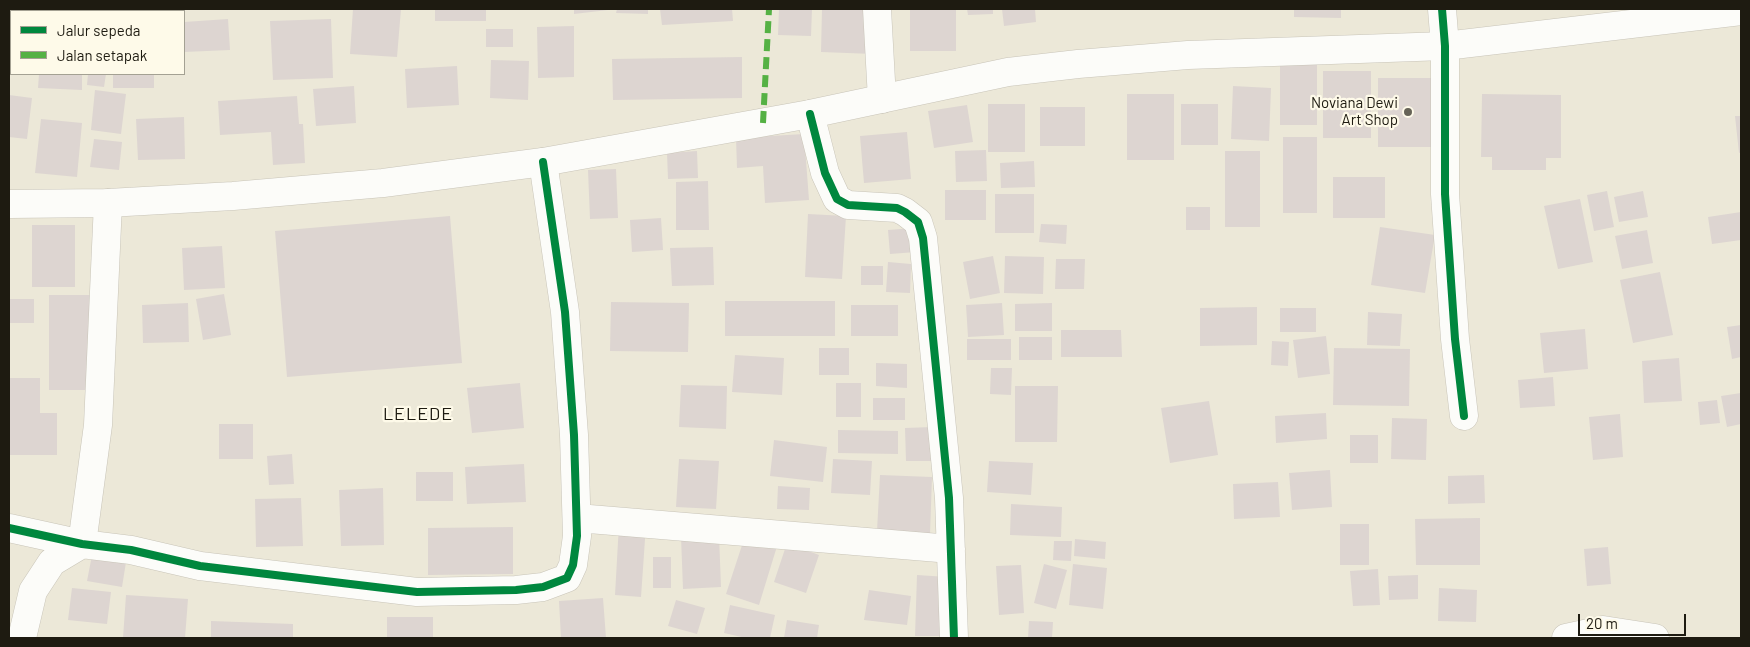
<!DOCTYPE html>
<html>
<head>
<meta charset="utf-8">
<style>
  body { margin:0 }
  #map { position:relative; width:1750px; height:647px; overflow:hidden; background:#ece8d8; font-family:Barlow,sans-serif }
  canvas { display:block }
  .frame { position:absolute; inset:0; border:10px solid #1e1b11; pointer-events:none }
  .legend { position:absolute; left:10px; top:10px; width:175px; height:65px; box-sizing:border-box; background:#fefae9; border:1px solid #a4a193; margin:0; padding:6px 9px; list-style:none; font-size:15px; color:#1e1b11 }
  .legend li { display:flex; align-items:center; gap:10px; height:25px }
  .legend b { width:25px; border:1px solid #a4a193 }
  .scale { position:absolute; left:1578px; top:614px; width:108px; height:22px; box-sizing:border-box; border:2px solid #1e1b11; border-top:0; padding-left:6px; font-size:15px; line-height:18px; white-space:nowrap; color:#1e1b11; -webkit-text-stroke:4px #fefae9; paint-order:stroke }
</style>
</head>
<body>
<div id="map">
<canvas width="1750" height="647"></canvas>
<div class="frame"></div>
<ul class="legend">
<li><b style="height:6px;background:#00873e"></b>Jalur sepeda</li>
<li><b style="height:6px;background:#55b144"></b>Jalan setapak</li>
</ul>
<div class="scale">20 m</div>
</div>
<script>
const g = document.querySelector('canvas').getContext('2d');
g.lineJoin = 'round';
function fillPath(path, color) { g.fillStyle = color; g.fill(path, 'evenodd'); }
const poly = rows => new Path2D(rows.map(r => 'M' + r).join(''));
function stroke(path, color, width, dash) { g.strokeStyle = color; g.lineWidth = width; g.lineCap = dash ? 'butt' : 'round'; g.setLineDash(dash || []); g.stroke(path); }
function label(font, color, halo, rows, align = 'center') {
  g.font = font + ' Barlow,sans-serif'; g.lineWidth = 4.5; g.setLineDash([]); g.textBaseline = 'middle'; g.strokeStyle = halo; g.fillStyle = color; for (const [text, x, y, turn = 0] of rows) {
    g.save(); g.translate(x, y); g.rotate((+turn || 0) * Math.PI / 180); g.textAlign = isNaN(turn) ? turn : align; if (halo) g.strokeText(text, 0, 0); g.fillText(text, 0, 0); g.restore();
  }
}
const building = poly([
  [19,9,76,9,76,11,19,11],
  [93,9,128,9,128,11,92,11],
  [353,9,401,9,397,57,350,54],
  [435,9,486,9,486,21,435,21],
  [574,9,608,9,608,10,574,14],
  [617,9,648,9,648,14,616,13],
  [660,9,732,9,733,21,662,25],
  [779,9,812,9,811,36,778,35],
  [822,9,874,9,873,54,821,52],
  [910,9,956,9,956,51,910,51],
  [967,9,993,9,993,14,968,15],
  [1002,9,1035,9,1036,22,1004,26],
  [1294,9,1341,9,1341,18,1294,17],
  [228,19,230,50,184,52,184,22],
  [331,19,333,78,273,80,270,21],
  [574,26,574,77,538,78,537,27],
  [486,29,513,29,513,47,486,47],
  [742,57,742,98,613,100,612,59],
  [491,60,529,61,528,100,490,98],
  [1280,61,1317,61,1317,125,1280,125],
  [457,66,459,105,407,108,405,69],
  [1323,71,1371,71,1371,138,1323,138],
  [39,74,82,74,82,90,38,88],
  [88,74,106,74,104,87,87,85],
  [113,74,154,74,154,88,113,88],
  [1378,78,1439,78,1439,147,1378,147],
  [354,86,356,123,316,126,313,89],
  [1233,86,1271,88,1269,141,1231,139],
  [95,90,126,94,121,134,91,130],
  [1127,94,1174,94,1174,160,1127,160],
  [1482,94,1561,95,1561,158,1546,158,1546,170,1492,170,1492,157,1481,157],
  [9,95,32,98,27,139,9,137],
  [297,96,299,124,303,124,305,163,273,165,271,132,220,135,218,101],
  [988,104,1025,104,1025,152,988,152],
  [1181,104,1218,104,1218,145,1181,145],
  [967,105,973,142,934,148,928,111],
  [1040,107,1085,107,1085,146,1040,146],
  [1735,116,1741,116,1741,152,1739,153],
  [184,117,185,159,138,160,136,119],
  [41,119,82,123,77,177,35,173],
  [907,132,911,179,864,183,860,136],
  [804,134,809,200,765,203,763,166,737,168,736,138],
  [1283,137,1317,137,1317,213,1283,213],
  [94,139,122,142,119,170,90,167],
  [986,150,987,181,956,182,955,151],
  [697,151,698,178,668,179,667,153],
  [1225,151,1260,151,1260,227,1225,227],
  [1034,161,1035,187,1001,188,1000,163],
  [616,169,618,218,590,219,588,170],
  [1333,177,1385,177,1385,218,1333,218],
  [708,181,709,230,676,230,676,182],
  [945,190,986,190,986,220,945,220],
  [1607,191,1614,227,1594,231,1587,195],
  [1643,191,1648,217,1619,222,1614,197],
  [995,194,1034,194,1034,233,995,233],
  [1580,199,1593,262,1558,269,1544,206],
  [1186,207,1210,207,1210,230,1186,230],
  [1741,212,1741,240,1712,244,1708,217],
  [808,214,846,216,842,279,805,277],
  [450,216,462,363,287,377,275,231],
  [661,218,663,250,632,252,630,220],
  [1041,224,1067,225,1066,244,1039,242],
  [32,225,75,225,75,287,32,287],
  [1380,227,1435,235,1425,293,1371,285],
  [914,228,916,252,890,254,888,230],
  [1647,230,1653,263,1622,269,1615,236],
  [222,246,225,288,184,290,182,248],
  [713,247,714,285,672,286,670,248],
  [993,256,1000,293,970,299,963,262],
  [1005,256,1044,257,1043,294,1004,293],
  [1056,259,1085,259,1084,289,1055,289],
  [888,262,911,264,910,293,886,292],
  [861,266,883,266,883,285,861,285],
  [1660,272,1673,335,1633,343,1620,280],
  [224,294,231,335,203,340,196,299],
  [49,295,90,295,90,390,49,390],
  [9,299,34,299,34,323,9,323],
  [725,301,835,301,835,336,725,336],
  [611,302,689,303,688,352,610,351],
  [188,303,189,342,143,343,142,305],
  [1002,303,1004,335,968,337,966,305],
  [1052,303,1052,331,1015,331,1015,304],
  [851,305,898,305,898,336,851,336],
  [1257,307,1257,345,1200,346,1200,308],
  [1280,308,1316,308,1316,332,1280,332],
  [1368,312,1402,314,1400,346,1367,345],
  [1741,325,1741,357,1732,359,1727,327],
  [1585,329,1588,369,1544,373,1540,333],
  [1061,330,1121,330,1122,357,1061,357],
  [1326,336,1330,374,1298,378,1293,340],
  [1019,337,1052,337,1052,360,1019,360],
  [967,339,1011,339,1011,360,967,360],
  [1272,341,1289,342,1288,366,1271,365],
  [819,348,849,348,849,375,819,375],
  [1334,348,1410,349,1409,406,1333,405],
  [735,355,784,358,782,395,732,392],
  [1679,358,1682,401,1644,403,1642,361],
  [876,363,907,364,907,388,876,386],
  [991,368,1012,368,1011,395,990,394],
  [1553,377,1555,406,1520,408,1518,380],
  [9,378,40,378,40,413,57,413,57,455,9,455],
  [520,383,524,428,472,433,467,388],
  [836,383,861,383,861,417,836,417],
  [681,385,727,386,726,429,679,427],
  [1015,386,1058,386,1057,442,1015,442],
  [1741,393,1741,424,1727,427,1721,396],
  [873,398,905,398,905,420,873,420],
  [1717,400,1720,423,1700,425,1698,402],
  [1209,401,1218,455,1170,463,1161,408],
  [1326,413,1327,439,1276,443,1275,416],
  [1620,414,1623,457,1593,460,1589,417],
  [1392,418,1427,419,1426,460,1391,459],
  [219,424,253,424,253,459,219,459],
  [932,427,933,461,906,461,905,428],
  [838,430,898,431,898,454,838,453],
  [1350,435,1378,435,1378,463,1350,463],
  [774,440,827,447,823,482,770,476],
  [292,454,294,484,269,485,267,456],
  [679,459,719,461,716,509,676,507],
  [833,459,872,461,870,495,831,493],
  [989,461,1033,463,1031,495,987,492],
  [524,464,526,502,467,504,465,467],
  [1330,470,1332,507,1292,510,1289,473],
  [416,472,453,472,453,501,416,501],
  [880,475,932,477,930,534,877,531],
  [1484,475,1485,503,1448,504,1448,476],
  [1278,482,1280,517,1234,519,1233,484],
  [778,486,810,488,809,510,777,509],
  [383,488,384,545,341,546,339,490],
  [301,498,303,546,256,547,255,499],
  [1011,504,1062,507,1061,537,1010,535],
  [1480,518,1480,565,1416,565,1415,519],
  [619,524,646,525,641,597,615,595],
  [1340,524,1369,524,1369,565,1340,565],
  [513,527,513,574,428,575,428,528],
  [746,533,778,543,759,605,726,594],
  [719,535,721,587,683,589,681,537],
  [1075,539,1106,542,1105,559,1074,556],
  [1054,541,1072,541,1071,561,1053,560],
  [787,543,819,555,806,593,774,582],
  [1608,547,1611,584,1587,586,1584,549],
  [93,550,127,556,122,587,87,581],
  [653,557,671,557,671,588,653,588],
  [1044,564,1067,570,1056,609,1034,603],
  [1073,564,1107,568,1103,609,1069,605],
  [1021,565,1024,613,999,615,996,566],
  [1378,569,1380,605,1353,606,1350,571],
  [917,575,947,577,945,636,915,636],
  [1418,575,1418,599,1389,600,1388,576],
  [72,588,111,592,107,624,68,620],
  [1439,588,1477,590,1476,622,1438,621],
  [869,590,911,596,907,625,864,620],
  [126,595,188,599,185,638,123,638],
  [603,598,606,638,561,638,559,601],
  [676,600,705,608,697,634,668,626],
  [730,605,775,615,770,638,746,638,724,633],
  [387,617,433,617,433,638,387,638],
  [787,620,819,625,817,638,784,638],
  [211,621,293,624,293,638,211,638],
  [1029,621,1053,622,1052,638,1028,638]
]);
const street = poly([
  [877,9,882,99],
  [1442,9,1445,46,1445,194,1455,339,1464,416],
  [810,114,825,173,837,199,848,205,897,208,905,212,918,222,923,238,949,498,954,638],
  [577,518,951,549],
  [9,528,82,544,131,550,200,566,417,592,516,590,543,587,567,578,573,565,577,536,574,435,565,312,543,162],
  [82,544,98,425,108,203],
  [22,638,33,591,52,562,82,544],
  [1566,638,1603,630,1655,638]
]);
const secondary = poly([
  [9,204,108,203,233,196,383,183,543,162,810,114,1008,72,1078,64,1188,55,1445,46,1741,11]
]);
const quiet = poly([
  [763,123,769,9]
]);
const cycleway = poly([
  [1442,9,1445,46,1445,194,1455,339,1464,416],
  [810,114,825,173,837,199,848,205,897,208,905,212,918,222,923,238,949,498,954,638],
  [9,528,82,544,131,550,200,566,417,592,516,590,543,587,567,578,573,565,577,536,574,435,565,312,543,162]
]);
const markers = [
  [1408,112,5,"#666357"]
];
const poiNames = [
  ["Noviana Dewi",1398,103],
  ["Art Shop",1398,120]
];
const quarterNames = [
  ["LELEDE",418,414]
];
fillPath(building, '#ddd5d1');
stroke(street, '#c8c4b8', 29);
stroke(secondary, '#c8c4b8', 29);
stroke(street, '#fcfcf9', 28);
stroke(secondary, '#fcfcf9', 28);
stroke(quiet, '#55b144', 6, [12, 6]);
stroke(cycleway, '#00873e', 8);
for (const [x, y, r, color] of markers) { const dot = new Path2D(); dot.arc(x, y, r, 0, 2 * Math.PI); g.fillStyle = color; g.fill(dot); stroke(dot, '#fefae9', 2); }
label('15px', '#1e1b11', '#fefae9', poiNames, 'right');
g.letterSpacing = '1px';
label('18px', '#1e1b11', '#fefae9', quarterNames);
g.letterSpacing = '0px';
</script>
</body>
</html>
